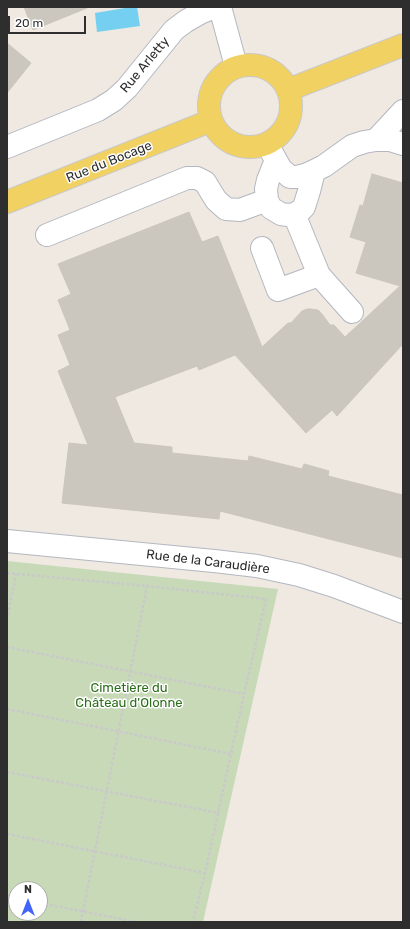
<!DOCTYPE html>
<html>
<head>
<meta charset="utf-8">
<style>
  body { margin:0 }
  #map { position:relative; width:410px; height:929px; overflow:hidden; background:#efe9e1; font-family:Rubik,sans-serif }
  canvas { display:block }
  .frame { position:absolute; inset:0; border:8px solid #2e2e2e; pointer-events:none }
  .north { position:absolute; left:8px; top:881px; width:40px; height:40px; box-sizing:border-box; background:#fff; border:1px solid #ababab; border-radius:50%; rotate:0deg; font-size:11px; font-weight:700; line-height:16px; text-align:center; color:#2e2e2e }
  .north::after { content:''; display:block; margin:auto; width:14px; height:18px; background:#4264fb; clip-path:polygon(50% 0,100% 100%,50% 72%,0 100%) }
  .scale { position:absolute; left:8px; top:16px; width:78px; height:18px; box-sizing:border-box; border:2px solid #2e2e2e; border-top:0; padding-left:5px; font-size:12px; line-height:14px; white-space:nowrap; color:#2e2e2e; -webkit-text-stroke:3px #fff; paint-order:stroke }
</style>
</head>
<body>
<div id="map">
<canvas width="410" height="929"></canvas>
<div class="frame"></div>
<div class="north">N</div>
<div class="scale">20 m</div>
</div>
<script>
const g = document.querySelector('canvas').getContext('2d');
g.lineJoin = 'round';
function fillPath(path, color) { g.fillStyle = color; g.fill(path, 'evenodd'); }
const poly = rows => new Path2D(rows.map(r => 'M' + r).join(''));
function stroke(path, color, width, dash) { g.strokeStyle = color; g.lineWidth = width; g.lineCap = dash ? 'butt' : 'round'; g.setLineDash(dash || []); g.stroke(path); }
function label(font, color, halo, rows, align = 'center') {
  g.font = font + ' Rubik,sans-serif'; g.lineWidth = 3; g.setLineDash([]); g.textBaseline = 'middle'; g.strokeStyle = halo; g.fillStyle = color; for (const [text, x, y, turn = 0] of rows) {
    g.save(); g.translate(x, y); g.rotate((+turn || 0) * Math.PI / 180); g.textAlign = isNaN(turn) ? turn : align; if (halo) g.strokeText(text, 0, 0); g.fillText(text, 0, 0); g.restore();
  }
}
const cemetery = poly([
  [7,561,278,589,203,922,7,922],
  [16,889,40,889,40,913,16,913]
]);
const water = poly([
  [131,7,137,7,140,26,97,32,95,13]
]);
const building = poly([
  [24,7,87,7,87,8,33,30,24,7],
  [7,43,31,63,7,93,7,43],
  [372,174,403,183,403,344,337,416,332,410,306,433,235,355,199,370,197,366,115,397,134,443,172,447,172,453,248,461,249,456,302,469,304,464,329,471,328,476,403,495,403,558,220,511,219,519,62,503,69,443,88,445,58,371,70,365,58,335,70,330,58,300,71,294,58,264,189,212,202,242,218,236,262,347,288,323,291,323,302,311,307,309,311,309,318,310,322,314,330,325,334,325,345,337,400,286,356,273,366,242,350,237,360,205,363,206,372,174]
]);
const path = poly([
  [7,573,147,586,266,599,244,694,205,873,193,922],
  [7,620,16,574],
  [7,647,244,694],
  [7,709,231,754],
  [7,772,219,813],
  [7,834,205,873],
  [7,896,16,898],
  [40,903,136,922],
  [81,922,147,586]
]);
const minor = poly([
  [220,7,236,66],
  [376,140,403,111],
  [267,144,281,169,290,177,297,177,305,175,314,171,324,166,352,146,364,142,376,140,390,140,403,144],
  [7,147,98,110,114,100,127,88,174,30,186,21,202,12,215,7],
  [276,160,268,180,266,189,267,200,271,208,281,214,288,215,294,214,300,211,304,207,309,191,314,171],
  [294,214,319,275,352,312],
  [47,235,187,178,197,178,205,182,216,200,226,209,240,210,267,200],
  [262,248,278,290,319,275],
  [7,541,214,561,257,566,299,575,334,586,403,612]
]);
const major = poly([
  '209 106a41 41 0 1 1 82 0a41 41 0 1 1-82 0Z',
  [288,90,403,45],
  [7,202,210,121]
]);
const streetNames = [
  ["Rue Arletty",145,65,-50],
  ["Rue du Bocage",109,162,-22],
  ["Rue de la Caraudière",208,562,7]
];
const parkNames = [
  ["Cimetière du",129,688],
  ["Château d'Olonne",129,703]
];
fillPath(cemetery, '#c8d9b8');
fillPath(water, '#75cff0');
fillPath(building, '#cbc7bf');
stroke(building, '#cbc5ba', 1);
stroke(minor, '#b4b7c1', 24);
stroke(major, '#c9c9c9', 24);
stroke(path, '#c9c9c9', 2.5, [3, 2]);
stroke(minor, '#fff', 22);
stroke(major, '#f2d163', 22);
label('13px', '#2e2e2e', '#fff', streetNames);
label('13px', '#2c6e1b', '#fff', parkNames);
</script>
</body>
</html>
